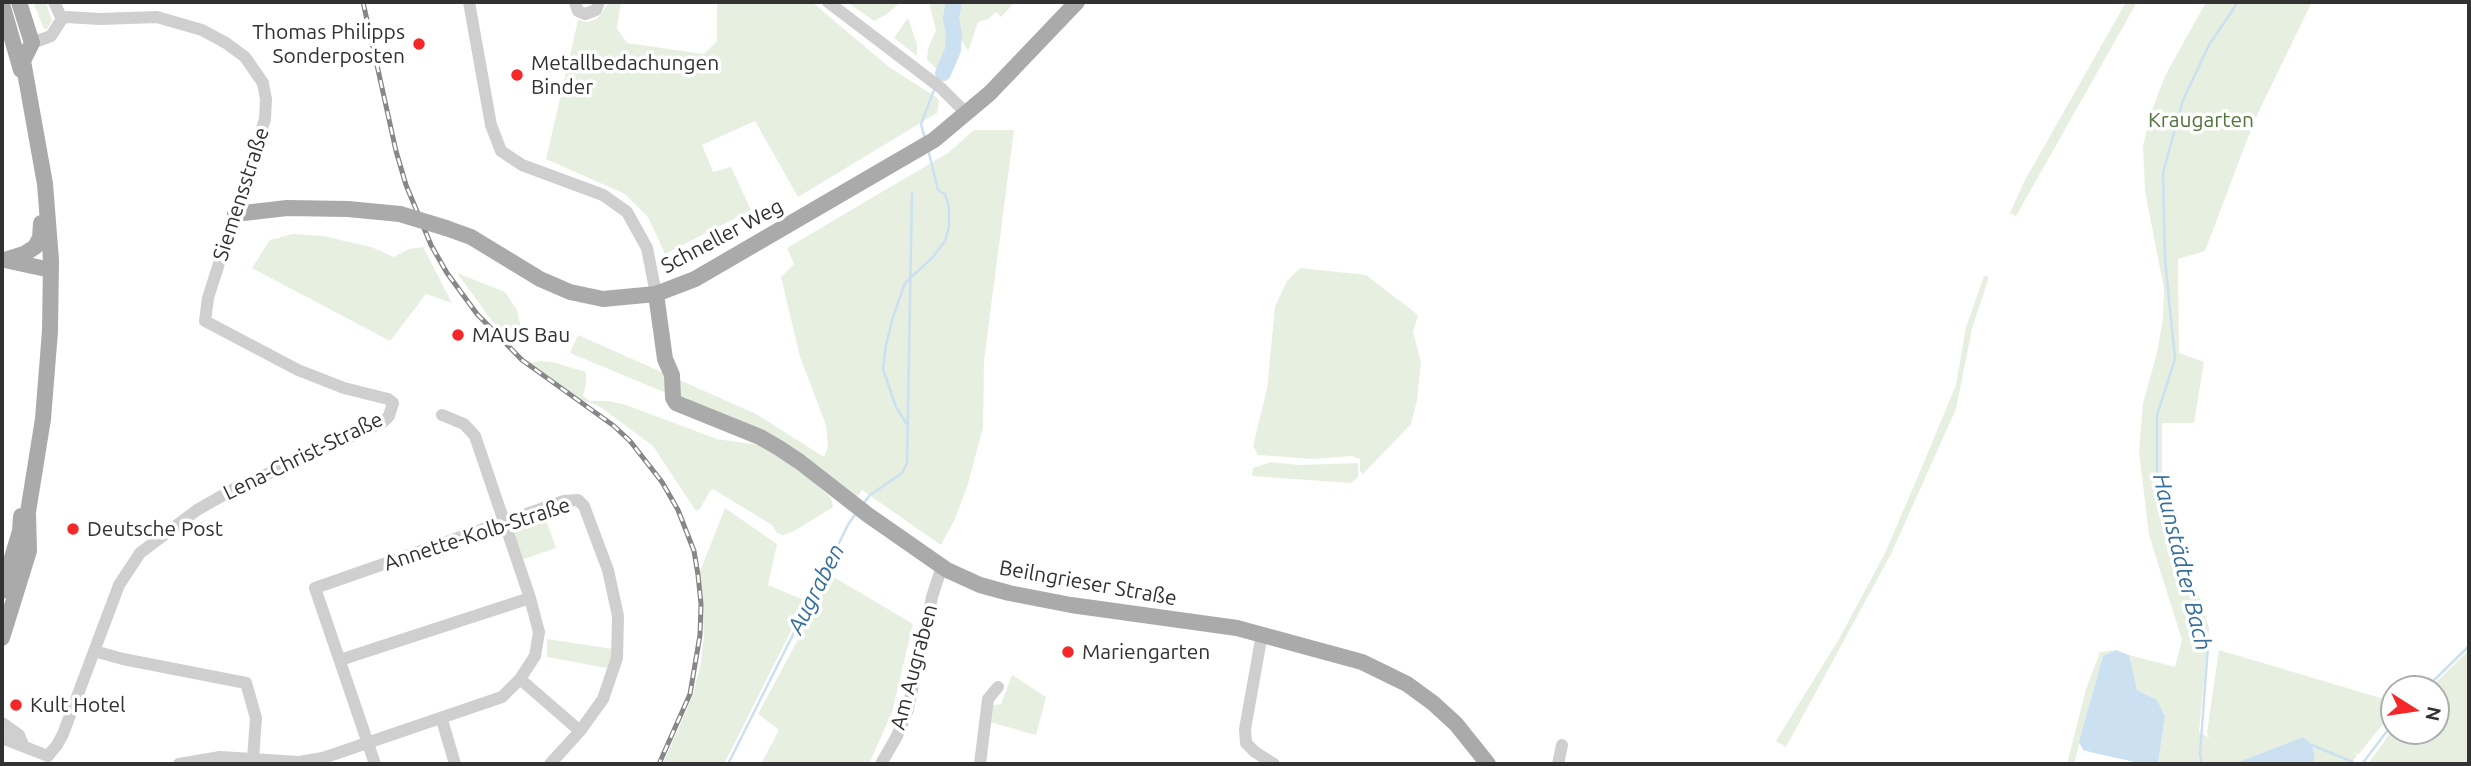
<!DOCTYPE html>
<html>
<head>
<meta charset="utf-8">
<style>
  body { margin:0 }
  #map { position:relative; width:2471px; height:766px; overflow:hidden; background:#fff; font-family:Ubuntu,sans-serif }
  canvas { display:block }
  .frame { position:absolute; inset:0; border:4px solid #323232; pointer-events:none }
  .north { position:absolute; left:2380px; top:675px; width:70px; height:70px; box-sizing:border-box; background:#fff; border:2px solid #adadad; border-radius:50%; rotate:102deg; font-size:19px; font-weight:700; line-height:28px; text-align:center; color:#323232 }
  .north::after { content:''; display:block; margin:auto; width:24px; height:32px; background:#f62729; clip-path:polygon(50% 0,100% 100%,50% 72%,0 100%) }
</style>
</head>
<body>
<div id="map">
<canvas width="2471" height="766"></canvas>
<div class="frame"></div>
<div class="north">N</div>
</div>
<script>
const g = document.querySelector('canvas').getContext('2d');
g.lineJoin = 'round';
function fillPath(path, color) { g.fillStyle = color; g.fill(path, 'evenodd'); }
const poly = rows => new Path2D(rows.map(r => 'M' + r).join(''));
function stroke(path, color, width, dash) { g.strokeStyle = color; g.lineWidth = width; g.lineCap = dash ? 'butt' : 'round'; g.setLineDash(dash || []); g.stroke(path); }
function label(font, color, halo, rows, align = 'center') {
  g.font = font + ' Ubuntu,sans-serif'; g.lineWidth = 7; g.setLineDash([]); g.textBaseline = 'middle'; g.strokeStyle = halo; g.fillStyle = color; for (const [text, x, y, turn = 0] of rows) {
    g.save(); g.translate(x, y); g.rotate((+turn || 0) * Math.PI / 180); g.textAlign = isNaN(turn) ? turn : align; if (halo) g.strokeText(text, 0, 0); g.fillText(text, 0, 0); g.restore();
  }
}
const green = poly([
  [33,2,46,2,52,21,47,29,44,29],
  [609,2,621,2,617,29,627,43,704,54,717,41,717,2,812,2,889,67,936,97,939,101,937,113,798,197,755,121,702,145,713,172,731,167,751,210,665,254,648,217,625,194,546,159,578,20,588,22,597,19],
  [847,2,901,2,887,14,874,21],
  [929,2,1015,2,1001,17,996,12,988,19,978,22,968,51,950,20,950,51,940,72,927,60,928,49,936,30],
  [2126,2,2137,2,2016,216,2010,213,2024,182],
  [2206,2,2312,2,2255,119,2205,251,2178,259,2179,353,2204,362,2194,423,2162,423,2162,472,2174,518,2209,628,2199,732,2209,738,2207,732,2219,650,2394,702,2394,710,2358,755,2354,752,2357,756,2350,764,2309,764,2313,763,2315,756,2312,745,2303,737,2233,764,2158,764,2165,716,2157,700,2137,690,2131,671,2129,655,2175,667,2182,640,2149,535,2139,451,2143,403,2157,353,2163,318,2164,289,2145,191,2143,146,2152,110,2165,76],
  [908,18,917,44,917,56,894,38],
  [974,130,1014,130,984,361,983,427,968,484,955,519,941,545,862,490,859,495,853,497,770,436,570,353,578,335,756,414,824,457,828,447,826,425,800,357,781,277,794,264,787,248,948,153],
  [293,234,323,236,371,247,394,257,409,249,423,247,452,303,426,294,390,341,252,268,270,240],
  [1300,268,1366,275,1418,315,1413,332,1421,362,1417,400,1411,424,1363,474,1360,471,1360,459,1352,456,1315,459,1258,455,1253,446,1267,389,1275,307,1287,281],
  [457,273,505,292,517,310,523,338,514,343,492,321],
  [1984,276,1989,277,1972,329,1956,409,1891,554,1786,747,1776,741,1839,639,1885,553,1919,474,1956,385,1966,327],
  [539,361,552,362,586,372,586,385,583,396,590,401,609,401,626,405,717,439,758,445,788,463,814,483,831,498,833,507,794,531,783,535,777,533,772,525,713,489,710,491,700,509,696,511,653,446,599,406,582,400,530,363],
  [1271,462,1299,465,1358,463,1358,477,1351,483,1252,476,1253,468],
  [725,508,777,544,768,585,806,601,724,764,663,764,693,695,701,662,704,635,699,574],
  [544,514,556,548,521,560,509,525],
  [832,576,913,624,892,712,869,764,761,764,779,730,758,714],
  [547,639,620,650,617,670,547,657],
  [2116,650,2103,656,2074,764,2067,764,2086,689,2100,652],
  [2469,650,2469,764,2368,764,2394,727,2394,731,2436,731,2436,689,2429,689],
  [1012,675,1046,697,1036,735,990,722,993,705,1001,704]
]);
const water = poly([
  [2116,650,2129,655,2137,690,2157,700,2165,716,2158,764,2144,764,2094,753,2083,750,2079,742,2103,656],
  [2303,737,2312,745,2315,756,2313,763,2233,764]
]);
const stream = poly([
  [939,81,953,50,954,35,951,18,954,2],
  [925,139,921,124,934,90],
  [908,426,896,407,883,369,886,345,893,317,905,283,933,257,945,241,949,227,949,208,945,194,938,190,928,149],
  [863,504,870,495,902,473,907,463,912,192],
  [2425,689,2469,646],
  [2312,745,2353,762],
  [728,764,849,523,857,512],
  [2202,764,2200,754,2208,646,2203,623,2169,524,2157,471,2157,415,2175,359,2165,260,2163,173,2183,100,2209,45,2238,2],
  [2362,764,2394,722]
]);
const river = poly([
  [943,73,953,50,954,35,951,18,954,2]
]);
const minor = poly([
  [54,2,62,19],
  [469,2,491,125,501,151,522,165,603,195,627,212,647,248,656,294],
  [575,2,578,11,585,14,596,10,599,2],
  [828,2,941,88,966,113],
  [32,43,51,36,62,19,67,17,100,19,157,17,202,30,226,43,245,57,263,83,266,99,265,119,208,298,205,321,298,370,344,388,388,399,393,403,389,416,383,422,234,489,197,510,140,553,119,585,63,734,57,745,48,756],
  [1262,634,1245,729,1246,743,1255,752,1274,764],
  [94,651,123,659,246,683,256,718,253,759],
  [340,660,530,598],
  [520,679,580,731],
  [442,720,455,764],
  [2,723,19,735,23,745],
  [2,738,48,756],
  [179,764,220,757,299,762,323,758,502,697,520,679,535,656,539,632,530,598,475,436,464,424,442,415],
  [375,764,315,588,564,501,578,500,584,506,608,570,618,616,617,658,603,699,580,731,550,764],
  [881,764,897,736,908,709,932,597,942,566],
  [980,764,988,699,998,687],
  [1558,764,1562,745]
]);
const major = poly([
  [2,4,21,70],
  [235,214,287,208,348,209,400,214],
  [446,228,471,237,540,279,570,292,603,299,656,294,695,279,934,140,990,93,1077,2],
  [5,260,24,254,35,247,40,238,41,223],
  [9,261,51,270],
  [656,294,665,359,672,375,673,398,676,403,760,437,779,448,800,462,868,515,947,570,980,585,1009,593,1071,605,1237,628,1362,662,1407,684,1433,703,1456,724,1488,764],
  [2,591,20,531,21,516],
  [2,638,29,551,28,512,43,419,50,331,51,260,45,184,23,61,32,43,19,2]
]);
const rail = poly([
  [363,2,396,151,406,185,431,245,447,273,477,314,522,360,614,426,630,441,662,482,678,510,694,551,698,575,701,604,700,635,690,694,659,764]
]);
const majorBridge = poly([
  [400,214,446,228]
]);
const markers = [
  [419,44,7,"#f62729"],
  [517,75,7,"#f62729"],
  [458,335,7,"#f62729"],
  [73,529,7,"#f62729"],
  [1068,652,7,"#f62729"],
  [16,705,7,"#f62729"]
];
const poiNames = [
  ["Thomas Philipps",405,32,"right"],
  ["Sonderposten",405,56,"right"],
  ["Metallbedachungen",531,63],
  ["Binder",531,87],
  ["MAUS Bau",472,335],
  ["Deutsche Post",87,529],
  ["Mariengarten",1082,652],
  ["Kult Hotel",30,705]
];
const parkNames = [
  ["Kraugarten",2201,120]
];
const streetNames = [
  ["Siemensstraße",241,194,-72],
  ["Schneller Weg",722,236,-28],
  ["Lena-Christ-Straße",303,456,-26],
  ["Annette-Kolb-Straße",477,534,-18],
  ["Beilngrieser Straße",1088,583,10],
  ["Am Augraben",914,667,-75]
];
const waterNames = [
  ["Haunstädter Bach",2182,562,76],
  ["Augraben",816,589,-63]
];
fillPath(green, '#e7f0e0');
fillPath(water, '#cbe0f1');
stroke(stream, '#cbe0f1', 2.5);
stroke(river, '#cbe0f1', 16);
stroke(minor, '#cfcfcf', 12);
stroke(major, '#aaa', 16);
stroke(rail, '#878787', 5);
stroke(rail, '#fff', 2.5, [8]);
stroke(majorBridge, '#aaa', 16);
for (const [x, y, r, color] of markers) { const dot = new Path2D(); dot.arc(x, y, r, 0, 2 * Math.PI); g.fillStyle = color; g.fill(dot); stroke(dot, '#fff', 2.5); }
label('21px', '#323232', '#fff', poiNames, 'left');
label('21px', '#51743a', '#fff', parkNames);
label('21px', '#323232', '#fff', streetNames);
label('italic 23px', '#366f9e', '#fff', waterNames);
</script>
</body>
</html>
